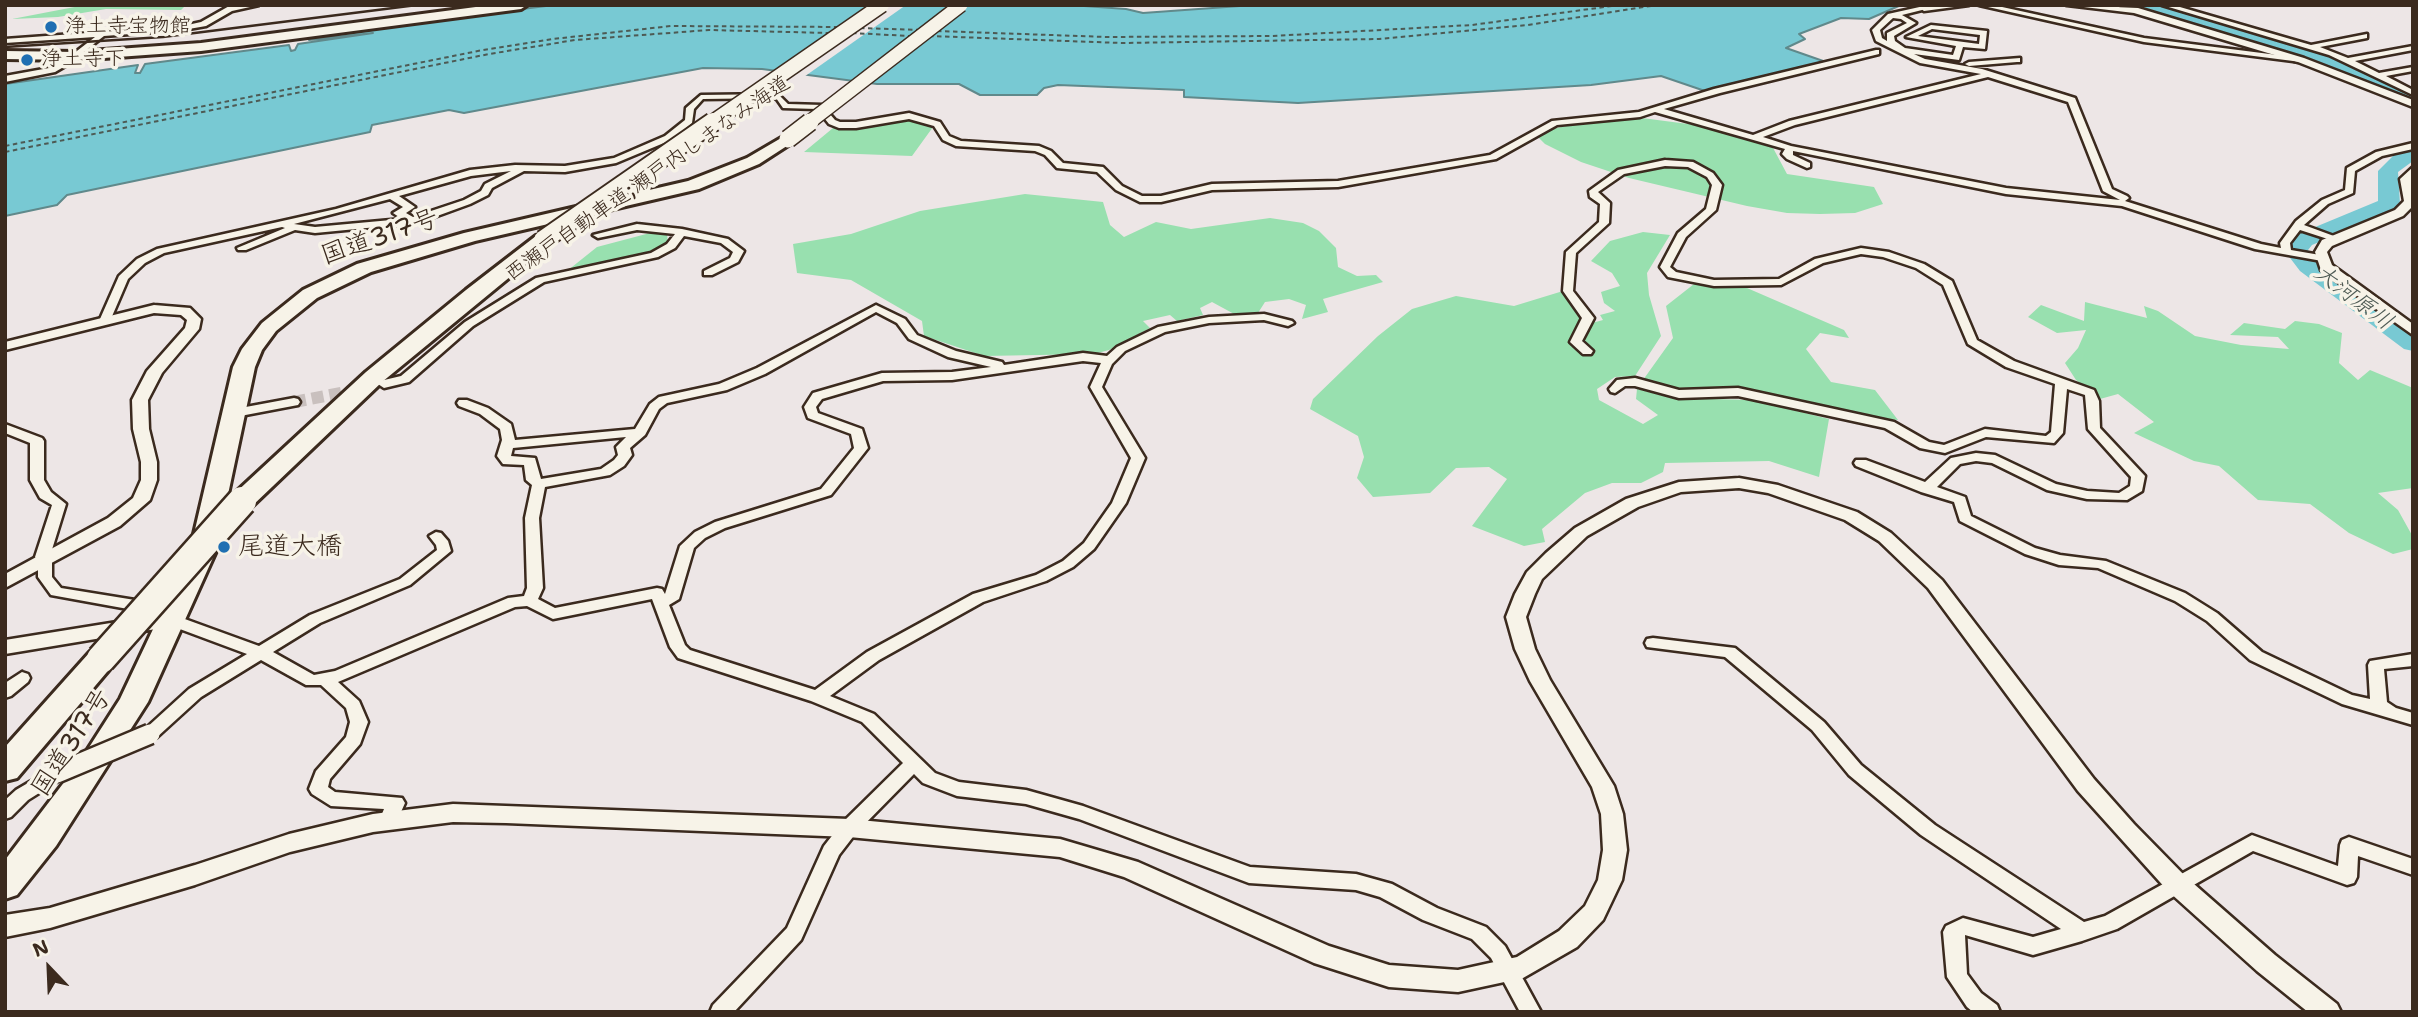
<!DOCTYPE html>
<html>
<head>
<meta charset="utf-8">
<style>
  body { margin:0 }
  #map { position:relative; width:2418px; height:1017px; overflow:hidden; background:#ede6e6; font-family:"Shantell Sans",sans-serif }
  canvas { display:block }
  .frame { position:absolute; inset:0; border:7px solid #3b2a1e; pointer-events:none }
  .north { position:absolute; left:14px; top:933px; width:70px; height:70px; -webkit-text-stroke:5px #f7f3e8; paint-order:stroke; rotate:337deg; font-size:19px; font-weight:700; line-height:28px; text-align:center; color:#3b2a1e }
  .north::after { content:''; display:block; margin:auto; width:24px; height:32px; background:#3b2a1e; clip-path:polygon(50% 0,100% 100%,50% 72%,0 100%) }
</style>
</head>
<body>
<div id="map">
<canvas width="2418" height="1017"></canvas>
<div class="frame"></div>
<div class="north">N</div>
</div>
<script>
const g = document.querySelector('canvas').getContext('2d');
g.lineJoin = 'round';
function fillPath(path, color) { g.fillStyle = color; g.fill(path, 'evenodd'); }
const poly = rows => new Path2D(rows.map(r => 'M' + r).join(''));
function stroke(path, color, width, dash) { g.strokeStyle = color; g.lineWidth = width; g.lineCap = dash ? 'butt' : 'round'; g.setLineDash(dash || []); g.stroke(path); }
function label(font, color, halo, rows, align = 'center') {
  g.font = font + ' "Shantell Sans","Klee One",sans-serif'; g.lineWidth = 7; g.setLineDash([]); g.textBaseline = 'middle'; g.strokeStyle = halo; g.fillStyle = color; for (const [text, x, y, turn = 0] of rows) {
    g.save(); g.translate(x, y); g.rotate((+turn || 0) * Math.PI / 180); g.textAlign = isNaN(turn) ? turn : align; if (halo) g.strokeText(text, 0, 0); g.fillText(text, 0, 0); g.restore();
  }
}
const green = poly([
  [85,5,186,5,181,10,106,9,58,17,12,19],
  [1619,115,1711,127,1772,146,1787,174,1874,187,1883,204,1855,213,1820,214,1787,213,1747,206,1629,178,1581,162,1545,144,1539,138,1542,131],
  [918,117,933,127,912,156,804,152,833,128],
  [1025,194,1103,202,1110,225,1124,237,1156,222,1191,229,1270,218,1303,223,1319,231,1336,248,1338,267,1357,276,1376,275,1383,282,1323,299,1328,312,1302,319,1306,305,1289,299,1265,302,1258,313,1236,315,1212,302,1200,308,1203,315,1177,321,1170,315,1143,321,1150,328,1109,350,1094,354,984,356,924,336,922,321,851,280,797,273,793,244,851,234,920,211],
  [1643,232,1670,235,1647,273,1649,295,1661,336,1635,376,1615,377,1597,389,1599,400,1643,424,1658,415,1636,399,1637,389,1672,398,1752,400,1829,419,1819,477,1769,461,1665,463,1663,472,1641,483,1612,483,1585,493,1542,529,1545,542,1524,546,1472,526,1507,479,1489,467,1456,468,1430,493,1373,497,1357,478,1364,457,1358,436,1310,409,1313,399,1378,336,1412,309,1456,296,1514,306,1563,291,1586,319,1592,323,1603,320,1600,315,1615,311,1604,303,1601,292,1620,286,1612,273,1591,261,1610,241],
  [650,233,667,233,668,244,652,253,567,271,597,247],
  [1694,284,1747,288,1844,330,1849,338,1820,333,1806,349,1831,382,1875,390,1898,420,1864,417,1752,390,1730,387,1680,391,1643,380,1673,338,1666,306],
  [2085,302,2147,318,2144,306,2158,311,2195,336,2241,345,2289,349,2278,337,2230,335,2244,323,2285,329,2295,321,2319,324,2342,333,2339,363,2358,380,2370,370,2413,388,2413,488,2378,493,2398,510,2413,537,2413,549,2393,554,2349,533,2310,504,2258,500,2219,466,2194,461,2134,433,2154,422,2118,394,2100,399,2076,380,2065,363,2078,348,2086,330,2057,333,2028,317,2041,305,2084,321]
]);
const water = poly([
  [554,5,1070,5,1126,9,1143,13,1254,5,1901,5,1869,19,1841,18,1799,34,1805,39,1786,48,1826,62,1705,91,1661,76,1591,85,1298,103,1184,97,1184,90,1058,85,1044,88,1037,95,980,95,959,84,877,84,762,69,703,68,464,113,449,110,372,125,370,132,67,195,57,205,5,216,5,84,138,65,135,73,140,73,145,64,289,45,291,51,295,50,298,44,373,33,309,40,378,27,554,5]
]);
const pier = poly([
  [876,5,906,5,801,79,774,75]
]);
const river = poly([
  [2134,5,2159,5,2333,57,2413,89,2413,101,2321,65,2134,5],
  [2413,148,2413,161,2398,172,2400,204,2397,209,2312,245,2308,250,2316,261,2413,331,2413,351,2404,349,2300,271,2284,250,2296,235,2378,201,2378,171,2394,155,2413,148]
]);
const ferry = poly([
  [860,28,920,30],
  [937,31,1107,37,1272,36,1472,25,1619,5],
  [852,33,910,36],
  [929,36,1122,43,1379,39,1528,25,1657,5],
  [5,146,483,50,553,39,671,26,840,27],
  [5,152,489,54,575,40,709,30,829,33]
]);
const minorTunnel = poly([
  [294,402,362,389]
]);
const minor = poly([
  [231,5,259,5,232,11,206,26,183,30,104,36,76,58,73,58,73,54,95,37,5,43,5,39,183,26,201,22,231,5],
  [1979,5,1993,5,2144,38,2301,58,2305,60,2301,62,2144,42,1979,5],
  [2105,5,2116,5,2120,8,2117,10,2105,5],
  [2162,5,2173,5,2311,45,2367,34,2367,38,2320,47,2348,58,2413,46,2413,50,2355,61,2379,73,2413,67,2413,71,2386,76,2413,90,2413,95,2329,55,2162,5],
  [1924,6,1926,9,1902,15,1916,23,1894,36,1895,41,1905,48,1953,55,1956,46,1906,37,1931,25,1987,31,1985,49,1963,47,1959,60,1914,54,1925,59,1982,69,2075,98,2112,189,2127,196,2129,198,2125,201,2261,244,2281,248,2280,243,2296,221,2322,200,2345,190,2347,168,2376,152,2413,143,2413,149,2382,156,2355,171,2353,193,2328,204,2304,225,2342,239,2337,242,2300,230,2290,243,2291,250,2326,256,2326,260,2322,261,2255,249,2122,206,2006,194,1793,151,1793,155,1810,163,1810,167,1807,168,1787,159,1782,154,1785,149,1655,112,1640,117,1557,125,1496,159,1338,187,1212,190,1161,202,1140,202,1116,190,1097,172,1057,168,1045,155,1035,151,956,146,943,140,934,126,909,119,856,128,839,128,829,124,817,109,783,108,776,98,703,99,694,109,692,123,671,140,616,163,565,172,524,171,492,188,488,195,470,204,418,223,315,233,295,230,246,250,238,250,237,248,285,228,282,227,164,253,145,263,128,279,110,321,102,321,100,319,119,276,137,259,157,249,336,209,470,170,515,165,565,166,614,158,665,136,685,120,686,108,701,95,778,94,788,104,822,105,835,120,840,122,856,122,909,113,940,122,949,136,961,141,1039,146,1051,151,1063,163,1103,167,1122,186,1142,196,1161,196,1212,184,1338,181,1490,155,1552,121,1639,112,1714,89,1876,50,1879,50,1879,54,1720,93,1664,109,1753,135,1789,121,1981,74,1920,63,1876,41,1872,30,1888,14,1924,6],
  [1893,18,1901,19,1907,23,1887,33,1887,41,1882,38,1880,30,1893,18],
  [1932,29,1980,35,1979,44,1918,36,1932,29],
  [1988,77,2068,102,2103,191,2120,200,2006,188,1791,146,1763,137,1795,125,1988,77],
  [511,171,485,184,481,191,464,200,413,217,406,213,415,207,399,196,471,176,511,171],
  [390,199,403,207,393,213,402,219,315,227,294,224,390,199],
  [2020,58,2020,62,2017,62,1969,66,1965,64,1969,62,2020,58],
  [1665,160,1693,162,1713,173,1722,185,1716,210,1686,237,1670,267,1676,272,1714,280,1779,279,1815,259,1861,248,1889,252,1924,264,1952,281,1977,340,2014,361,2094,390,2099,401,2100,428,2145,476,2142,491,2127,500,2087,499,2047,490,1992,463,1976,461,1960,464,1937,487,1965,497,1971,516,2035,548,2060,555,2106,561,2185,593,2217,613,2262,652,2352,695,2370,699,2368,665,2370,661,2413,654,2413,666,2384,669,2387,702,2396,708,2413,713,2413,725,2342,704,2250,660,2207,621,2175,601,2098,568,2059,565,2025,554,1960,521,1954,502,1921,492,1856,466,1854,463,1856,460,1866,460,1925,482,1951,458,1976,453,1995,455,2056,484,2087,491,2119,493,2130,486,2131,477,2088,429,2085,395,2067,389,2063,433,2054,443,1986,437,1945,453,1920,448,1885,428,1738,396,1679,398,1635,386,1625,386,1615,393,1611,392,1609,389,1617,380,1635,378,1679,390,1738,388,1894,422,1929,442,1944,445,1985,429,2046,436,2051,432,2055,384,2006,367,1968,344,1943,285,1916,268,1883,257,1861,254,1823,263,1781,285,1714,286,1668,277,1660,267,1678,233,1706,209,1712,185,1707,177,1688,167,1665,166,1624,174,1598,192,1610,203,1609,223,1576,253,1573,291,1594,318,1582,341,1593,351,1591,354,1583,354,1570,342,1582,318,1563,291,1566,252,1599,222,1600,204,1590,197,1589,191,1618,170,1665,160],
  [637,224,682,229,728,239,744,251,738,262,712,275,704,275,704,271,730,258,733,252,721,243,684,236,675,248,658,257,544,282,473,326,409,382,384,388,378,384,380,381,401,376,465,322,536,278,651,253,667,244,675,234,637,230,598,238,593,235,637,224],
  [876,305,905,319,917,335,956,351,1002,362,1004,365,1083,353,1107,356,1117,347,1158,327,1209,317,1264,314,1292,321,1294,323,1288,326,1264,320,1209,323,1165,332,1125,351,1112,364,1102,387,1145,458,1126,503,1094,549,1073,567,1046,581,983,602,879,660,830,696,874,714,935,773,959,782,1026,790,1083,806,1250,867,1356,874,1392,884,1437,908,1486,927,1505,946,1541,1012,1520,1012,1491,958,1472,939,1423,920,1380,897,1356,890,1249,883,1079,819,1026,804,957,796,923,783,914,774,856,833,839,855,801,940,734,1012,710,1012,713,1005,787,928,824,846,842,823,903,763,862,722,811,701,678,658,670,647,652,599,553,619,527,606,515,607,338,682,359,701,368,722,360,744,330,779,328,787,335,792,402,798,405,803,397,821,395,826,388,828,381,826,379,821,384,809,331,806,312,794,309,789,316,771,346,737,350,722,346,708,321,685,306,685,261,660,201,697,156,738,150,740,144,738,141,734,144,730,189,689,247,654,161,622,158,618,161,614,171,614,259,646,310,615,400,579,437,550,436,545,429,536,436,532,441,533,448,541,451,551,410,585,320,623,273,652,314,675,335,671,508,598,524,596,527,588,525,518,532,485,526,480,524,465,503,464,497,456,502,440,500,429,480,414,459,406,457,403,459,400,467,400,488,408,511,424,515,440,635,429,650,404,659,397,719,384,757,368,876,305],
  [876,312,897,323,909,339,948,357,991,367,952,372,882,373,813,393,804,407,808,418,851,434,854,448,821,489,715,522,695,532,680,546,665,594,662,589,657,588,555,608,538,599,543,588,539,518,545,487,610,475,624,466,632,455,630,448,645,435,659,409,667,403,727,390,765,374,876,312],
  [1083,361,1101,363,1090,387,1131,458,1112,503,1084,543,1063,561,1036,575,973,594,867,652,815,690,690,650,685,645,669,605,679,599,694,548,705,538,725,528,831,495,868,448,862,429,818,413,816,407,822,399,883,381,952,380,1083,361],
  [626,437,616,447,618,455,614,460,601,469,541,479,535,458,511,456,513,448,626,437],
  [294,398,298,399,300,402,298,405,235,417,229,413,235,409,294,398],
  [5,424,42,438,44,441,44,480,51,492,66,504,50,556,52,560,52,577,61,588,135,600,152,606,155,610,152,614,147,615,128,609,51,595,38,577,38,561,35,557,52,505,40,498,30,480,30,443,5,433,5,424],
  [1653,638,1735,648,1824,722,1861,765,1935,825,2084,922,2105,916,2252,835,2338,866,2340,845,2342,840,2349,837,2413,859,2413,875,2358,856,2357,877,2354,883,2347,885,2253,851,2117,929,2082,941,2033,955,1965,935,1967,974,1981,993,1997,1005,2000,1012,1973,1012,1967,1007,1947,977,1943,932,1946,926,1963,918,2033,937,2061,929,1921,835,1849,775,1812,730,1725,657,1647,647,1645,643,1647,639,1653,638],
  [22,672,28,674,30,678,28,682,11,696,5,698,5,683,22,672],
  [57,766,63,768,66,773,63,778,28,800,11,817,5,819,5,800,16,790,57,766]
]);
const tertiary = poly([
  [1926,5,1969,5,1924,11,1920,8,1926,5],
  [2067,5,2138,8,2304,58,2413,100,2413,107,2298,62,2134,13,2067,5],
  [76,53,81,56,79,58,55,72,5,82,5,76,49,68,76,53],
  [2413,167,2413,206,2403,216,2332,246,2327,252,2332,265,2413,324,2413,335,2321,270,2315,252,2322,240,2395,210,2404,201,2400,179,2413,167],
  [154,305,190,308,201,319,199,329,162,373,148,400,149,429,157,462,157,480,150,500,120,526,5,588,5,574,108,518,133,498,141,480,141,462,133,429,132,400,147,371,185,328,187,320,181,315,154,313,5,350,5,342,154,305],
  [1739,478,1778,485,1857,512,1891,533,1942,580,2094,779,2134,824,2186,877,2275,955,2337,1004,2341,1012,2308,1012,2257,971,2168,891,2078,791,1928,588,1879,541,1845,520,1768,493,1739,488,1681,492,1638,507,1587,536,1542,579,1535,594,1526,617,1535,649,1550,680,1614,786,1623,814,1627,850,1622,880,1603,920,1577,947,1523,978,1458,992,1389,987,1314,963,1124,877,1060,857,849,837,506,823,453,822,373,832,290,852,195,885,50,928,5,937,5,915,50,908,195,865,289,834,373,814,453,804,849,819,1060,839,1138,862,1329,946,1389,965,1458,970,1517,957,1559,931,1585,906,1598,880,1603,850,1601,814,1592,787,1530,681,1515,649,1506,617,1515,594,1527,572,1546,553,1575,528,1626,499,1679,482,1739,478],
  [173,613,180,615,183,620,180,625,5,654,5,640,173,613]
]);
const trunk = poly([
  [491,5,527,5,521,9,201,51,76,60,5,59,5,51,76,52,201,43,491,5],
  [788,134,793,136,793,142,759,164,699,189,475,241,371,272,317,298,276,331,262,350,255,367,216,551,148,702,56,846,17,895,5,899,5,860,81,760,120,699,190,551,233,367,242,349,262,323,303,290,357,264,464,233,688,181,747,158,788,134]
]);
const motorway = poly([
  [543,234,553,240,550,244,382,382,251,507,233,507,229,501,233,495,366,372,466,290,536,236,543,234],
  [101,649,112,652,116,659,112,666,17,778,5,781,5,747,90,652,101,649]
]);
const rail = poly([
  [5,47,163,37,417,5]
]);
const minorBridge = poly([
  [57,773,150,734]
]);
const trunkBridgeFar1 = poly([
  [807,124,961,5]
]);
const trunkBridge = poly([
  [788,139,810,122]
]);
const motorwayBridgeFar2 = poly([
  [710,124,882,5]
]);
const motorwayBridgeFar1 = poly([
  [543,240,713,122]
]);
const motorwayBridge = poly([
  [101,659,242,501]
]);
const markers = [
  [51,27,7,"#1f6fb2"],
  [27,60,7,"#1f6fb2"],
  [224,547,7,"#1f6fb2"]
];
const farPoinames = [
  ["浄土寺宝物館",65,27],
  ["浄土寺下",41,60]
];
const farStreetnames = [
  ["西瀬戸自動車道;瀬戸内しまなみ海道",648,179,-35]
];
const farWaternames = [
  ["大河原川",2353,298,37]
];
const streetNames = [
  ["国道317号",380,238,-19],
  ["国道317号",72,743,-57]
];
const poiNames = [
  ["尾道大橋",238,547]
];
fillPath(green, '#98e0af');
fillPath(water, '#78c9d3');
stroke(water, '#60898b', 2);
fillPath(pier, '#ede6e6');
fillPath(river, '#78c9d3');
stroke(ferry, '#4d5a54', 2, [4.5, 3.5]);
stroke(minorTunnel, '#c9c0be', 12, [12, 6]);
stroke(minor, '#3b2a1e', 5);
stroke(tertiary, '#3b2a1e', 5);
stroke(trunk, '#3b2a1e', 6);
stroke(motorway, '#3b2a1e', 6);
fillPath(minor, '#f7f3e8');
fillPath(tertiary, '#f7f3e8');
fillPath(trunk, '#f7f3e8');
fillPath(motorway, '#f7f3e8');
stroke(rail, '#3b2a1e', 2.5);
stroke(minorBridge, '#3b2a1e', 24, []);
stroke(trunkBridgeFar1, '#3b2a1e', 16, []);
stroke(trunkBridge, '#3b2a1e', 20, []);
stroke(motorwayBridgeFar2, '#3b2a1e', 17, []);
stroke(motorwayBridgeFar1, '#3b2a1e', 22, []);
stroke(motorwayBridge, '#3b2a1e', 33, []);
stroke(minorBridge, '#f7f3e8', 19);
stroke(trunkBridgeFar1, '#f7f3e8', 13);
stroke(trunkBridge, '#f7f3e8', 17);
stroke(motorwayBridgeFar2, '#f7f3e8', 14);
stroke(motorwayBridgeFar1, '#f7f3e8', 18);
stroke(motorwayBridge, '#f7f3e8', 28);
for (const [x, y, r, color] of markers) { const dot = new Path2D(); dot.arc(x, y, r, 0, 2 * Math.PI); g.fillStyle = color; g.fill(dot); stroke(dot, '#f7f3e8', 2.5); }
label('21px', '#3b2a1e', '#f7f3e8', farPoinames, 'left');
label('21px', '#3b2a1e', '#f7f3e8', farStreetnames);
label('italic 23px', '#4d5a54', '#f7f3e8', farWaternames);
label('26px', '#3b2a1e', '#f7f3e8', streetNames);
label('26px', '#3b2a1e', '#f7f3e8', poiNames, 'left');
</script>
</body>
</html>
